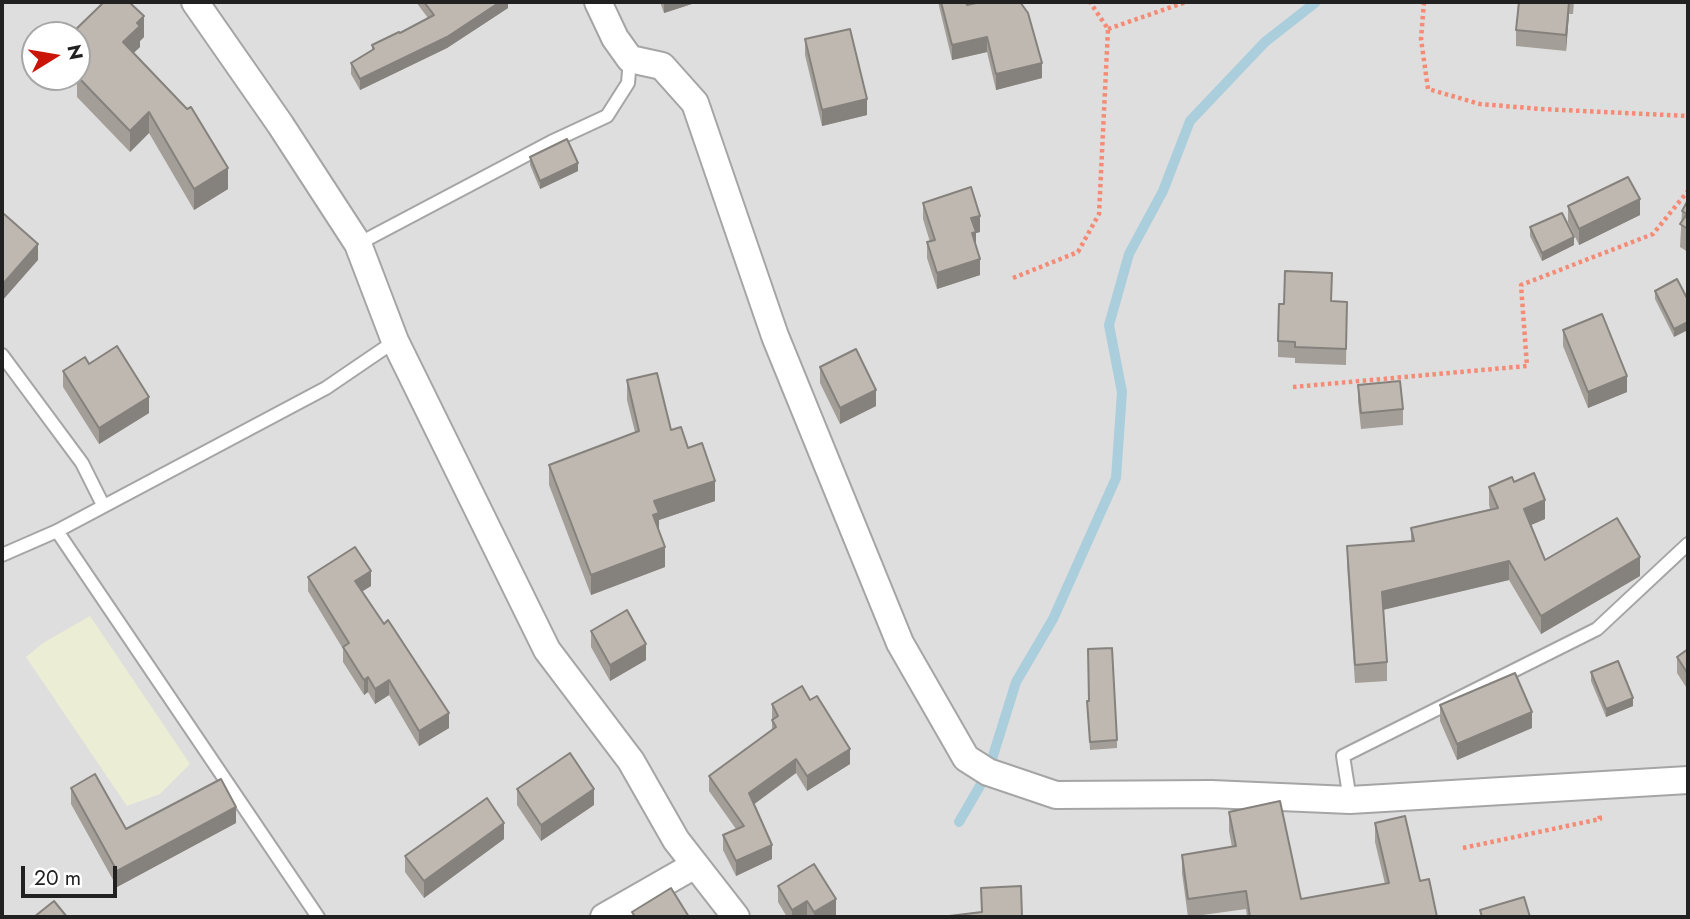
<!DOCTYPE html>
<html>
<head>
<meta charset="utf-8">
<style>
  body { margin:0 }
  #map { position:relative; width:1690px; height:919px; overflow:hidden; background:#f1eee8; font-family:Jost,sans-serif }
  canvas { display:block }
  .frame { position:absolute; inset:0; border:4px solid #212121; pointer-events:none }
  .north { position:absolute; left:21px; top:21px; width:70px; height:70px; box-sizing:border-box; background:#fff; border:2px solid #a6a6a6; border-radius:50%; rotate:79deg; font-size:19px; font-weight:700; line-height:28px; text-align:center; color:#212121 }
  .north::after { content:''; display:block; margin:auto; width:24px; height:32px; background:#ca1508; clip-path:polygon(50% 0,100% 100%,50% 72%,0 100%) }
  .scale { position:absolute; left:21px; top:866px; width:96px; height:32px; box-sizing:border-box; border:4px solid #212121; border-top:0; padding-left:9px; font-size:21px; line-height:24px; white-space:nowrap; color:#212121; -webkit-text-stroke:5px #fff; paint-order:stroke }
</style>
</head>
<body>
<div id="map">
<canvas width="1690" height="919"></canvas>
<div class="frame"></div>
<div class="north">N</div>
<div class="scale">20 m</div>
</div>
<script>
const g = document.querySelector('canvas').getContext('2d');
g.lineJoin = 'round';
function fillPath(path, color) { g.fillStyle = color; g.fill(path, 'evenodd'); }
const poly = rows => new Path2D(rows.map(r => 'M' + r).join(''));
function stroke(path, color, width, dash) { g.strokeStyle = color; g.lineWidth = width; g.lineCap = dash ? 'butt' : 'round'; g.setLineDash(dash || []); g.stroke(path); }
const residential = poly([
  [2,2,1688,2,1688,917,2,917],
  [35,35,77,35,77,77,35,77]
]);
const farmland = poly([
  [90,616,190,764,160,794,127,806,26,657,43,643]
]);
const stream = poly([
  [959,822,988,772,1016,682,1053,619,1116,478,1122,392,1109,325,1129,254,1163,191,1190,121,1265,42,1316,2]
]);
const path = poly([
  [1424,2,1421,39,1428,89,1480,104,1541,109,1688,116],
  [1108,29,1186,2],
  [1013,278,1078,252,1099,214,1108,29,1090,2],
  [1293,387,1527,366,1521,285,1653,234,1688,191],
  [1463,848,1600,819,1599,813]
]);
const lane = poly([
  [358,244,551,142,607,116,628,83,630,59],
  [2,355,82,463,103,505],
  [57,531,318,917],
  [2,555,57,531,326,388,395,341],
  [1350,800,1343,756,1597,629,1688,544]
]);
const street = poly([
  [195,2,280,124,358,244,395,341,547,650,631,761,676,840,736,917],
  [598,2,615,38,630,59,662,66,695,103,775,336,900,643,966,758,988,772,1056,795,1211,794,1350,800,1688,780],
  [604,917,695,865]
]);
const wall = poly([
  [416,2,508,2,508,8,447,48,360,90,351,74,351,63,372,51,372,45,400,33,428,18],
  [660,2,698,2,664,13],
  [938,2,966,2,967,5,1042,78,996,90,987,52,952,60],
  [1517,2,1574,2,1573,14,1569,14,1566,51,1516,46,1516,30,1518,4,1517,4],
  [77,35,144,37,140,41,140,47,133,53,228,189,194,210,149,133,130,152,77,97,77,79,75,77,77,77],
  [805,39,867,115,822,126,805,55],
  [530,157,578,171,540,189,530,165],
  [1688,200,1688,252,1680,247,1682,211],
  [923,203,980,232,976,233,976,246,980,275,937,289,927,258,927,242,930,242,923,219],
  [1568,206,1640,215,1579,245,1568,222],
  [1530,227,1574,245,1542,261,1530,236],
  [1677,279,1674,337,1655,299,1655,291],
  [1331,301,1347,302,1346,365,1295,363,1295,358,1278,357,1278,341],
  [1563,330,1627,392,1588,408,1563,346],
  [89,364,149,413,99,444,63,387,63,371],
  [820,367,876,406,840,424,820,383],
  [627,380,671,430,688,448,715,501,659,520,659,530,665,567,591,595,549,485,549,465,635,432,627,400],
  [1358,385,1403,409,1403,425,1361,429,1358,401],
  [1514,482,1545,519,1531,525,1545,560,1640,576,1541,634,1509,580,1383,610,1387,662,1387,681,1355,683,1347,564,1347,546,1411,541,1411,528,1490,509,1489,505,1489,487],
  [308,577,371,586,362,591,449,728,419,746,389,695,375,704,368,692,364,695,343,662,343,649,308,591],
  [591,631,646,660,610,681,591,647],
  [1688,649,1688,690,1677,673,1677,657],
  [1591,672,1633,706,1606,717,1591,681],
  [1087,701,1089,701,1117,740,1117,748,1090,750],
  [772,704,850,764,807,791,796,773,754,804,772,859,736,876,723,850,723,835,736,829,709,791,709,776,772,730],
  [1440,705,1532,728,1457,760,1440,721],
  [71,788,126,829,236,823,117,887,71,804],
  [517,789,594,805,541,841,517,805],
  [1229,812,1301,899,1385,884,1375,842,1375,823,1420,881,1437,917,1247,917,1246,909,1188,917,1182,873,1182,855,1232,847,1229,831],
  [504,839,424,898,405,872,405,856],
  [778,886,836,915,832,917,787,917,778,902]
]);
const shadedWall = poly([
  [500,2,508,2,508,8,447,48,360,90,360,79],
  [664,2,698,2,664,13],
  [1569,2,1569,14,1566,51,1566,35],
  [144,16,144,37,140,41,140,47,123,63,123,42,137,23],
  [3,30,3,46,2,48,2,32],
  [987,37,987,52,952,60,952,45],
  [1042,63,1042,78,996,90,996,74],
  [867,99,867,115,822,126,822,110],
  [149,112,149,133,130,152,130,131],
  [578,163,578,171,540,189,540,181],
  [228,168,228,189,194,210,194,189],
  [1640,199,1640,215,1579,245,1579,229],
  [980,216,980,232,976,233,976,248,972,249,971,218],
  [1574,237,1574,245,1542,261,1542,253],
  [38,244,38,260,2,301,2,285],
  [980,259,980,275,937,289,937,273],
  [1688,322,1688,330,1674,337,1674,329],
  [1627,376,1627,392,1588,408,1588,392],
  [876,390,876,406,840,424,840,408],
  [149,397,149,413,99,444,99,428],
  [715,481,715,501,659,520,659,533,653,535,654,501],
  [1545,500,1545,519,1524,528,1524,509],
  [665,547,665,567,591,595,591,575],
  [1640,557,1640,576,1541,634,1541,616],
  [1509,561,1509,580,1382,610,1382,592],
  [371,571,371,586,355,596,355,581],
  [646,644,646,660,610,681,610,665],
  [368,677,368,692,364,695,364,680],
  [389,680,389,695,375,704,375,689],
  [1633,698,1633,706,1606,717,1606,709],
  [1532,712,1532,728,1457,760,1457,744],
  [449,713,449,728,419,746,419,731],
  [850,749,850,764,807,791,807,776],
  [796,759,796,773,749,808,749,793],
  [594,789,594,805,541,841,541,825],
  [236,807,236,823,117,887,117,871],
  [504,823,504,839,424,898,424,881],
  [772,845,772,859,736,876,736,861],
  [836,899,836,915,832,917,814,917,814,912],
  [807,901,807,917,792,917,792,910]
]);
const building = poly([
  [104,2,129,2,144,16,137,23,140,26,123,42,187,109,191,107,228,168,194,189,149,112,130,131,77,76,86,67,77,58,77,35,70,35,104,2],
  [424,2,500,2,447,37,360,79,351,63,374,49,372,45,399,32,400,33,434,15,424,2],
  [941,2,966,2,967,5,981,2,1020,2,1028,13,1042,63,996,74,987,37,952,45,941,2],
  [1519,2,1569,2,1566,35,1516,30,1519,2],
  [850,29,867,99,822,110,805,39,850,29],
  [567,139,578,163,540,181,530,157,567,139],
  [1628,177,1640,199,1579,229,1568,206,1628,177],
  [971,187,980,216,971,218,976,232,972,233,980,259,937,273,927,242,935,240,923,203,971,187],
  [1688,200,1688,229,1680,224,1687,214,1682,211,1688,200],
  [1562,213,1574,237,1542,253,1530,227,1562,213],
  [4,214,38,244,2,285,2,217,4,214],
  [1285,271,1332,273,1331,301,1347,302,1346,349,1295,347,1295,342,1278,341,1279,304,1284,304,1285,271],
  [1677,279,1688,300,1688,322,1674,329,1655,291,1677,279],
  [1602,314,1627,376,1588,392,1563,330,1602,314],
  [117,346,149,397,99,428,63,371,85,357,89,364,117,346],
  [856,349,876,390,840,408,820,367,856,349],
  [657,373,671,430,681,427,688,448,702,443,715,481,654,501,659,513,653,515,665,547,591,575,549,465,639,431,627,380,657,373],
  [1400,381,1403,409,1361,413,1358,385,1400,381],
  [1534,473,1545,500,1524,509,1545,560,1617,518,1640,557,1541,616,1509,561,1382,592,1387,662,1355,665,1347,546,1414,541,1411,528,1498,508,1489,487,1512,477,1514,482,1534,473],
  [355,547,371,571,355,581,384,624,388,620,449,713,419,731,389,680,375,689,368,677,364,680,343,647,349,643,308,577,355,547],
  [627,610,646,644,610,665,591,631,627,610],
  [1112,648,1117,740,1090,742,1087,701,1089,701,1088,649,1112,648],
  [1688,649,1688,674,1677,657,1688,649],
  [1618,661,1633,698,1606,709,1591,672,1618,661],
  [1515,673,1532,712,1457,744,1440,705,1515,673],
  [802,686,810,700,817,696,850,749,807,776,796,759,749,793,772,845,736,861,723,835,744,826,709,776,776,727,772,720,778,716,772,704,802,686],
  [570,753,594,789,541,825,517,789,570,753],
  [95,774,126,829,221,779,236,807,117,871,71,788,95,774],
  [487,798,504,823,424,881,405,856,487,798],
  [1280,801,1301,899,1389,883,1375,823,1405,816,1420,881,1429,879,1437,917,1250,917,1246,891,1188,899,1182,855,1236,846,1229,812,1280,801],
  [814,864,836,899,814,912,807,901,792,910,778,886,814,864],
  [1021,886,1022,917,941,917,982,912,981,888,1021,886],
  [671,888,689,917,635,917,632,912,671,888],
  [1524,897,1530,917,1482,917,1480,910,1524,897],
  [54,901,67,917,34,917,54,901]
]);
fillPath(residential, '#dfdede');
fillPath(farmland, '#ebeed4');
stroke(stream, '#aacedc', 10);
stroke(lane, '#a5a5a5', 16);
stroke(street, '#a5a5a5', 30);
stroke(path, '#f58b75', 4.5, [3.5, 3.5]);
stroke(lane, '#fff', 12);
stroke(street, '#fff', 26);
fillPath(wall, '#a39e98');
fillPath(shadedWall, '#85817c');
fillPath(building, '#beb8b1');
stroke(building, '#85817c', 2);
</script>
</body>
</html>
